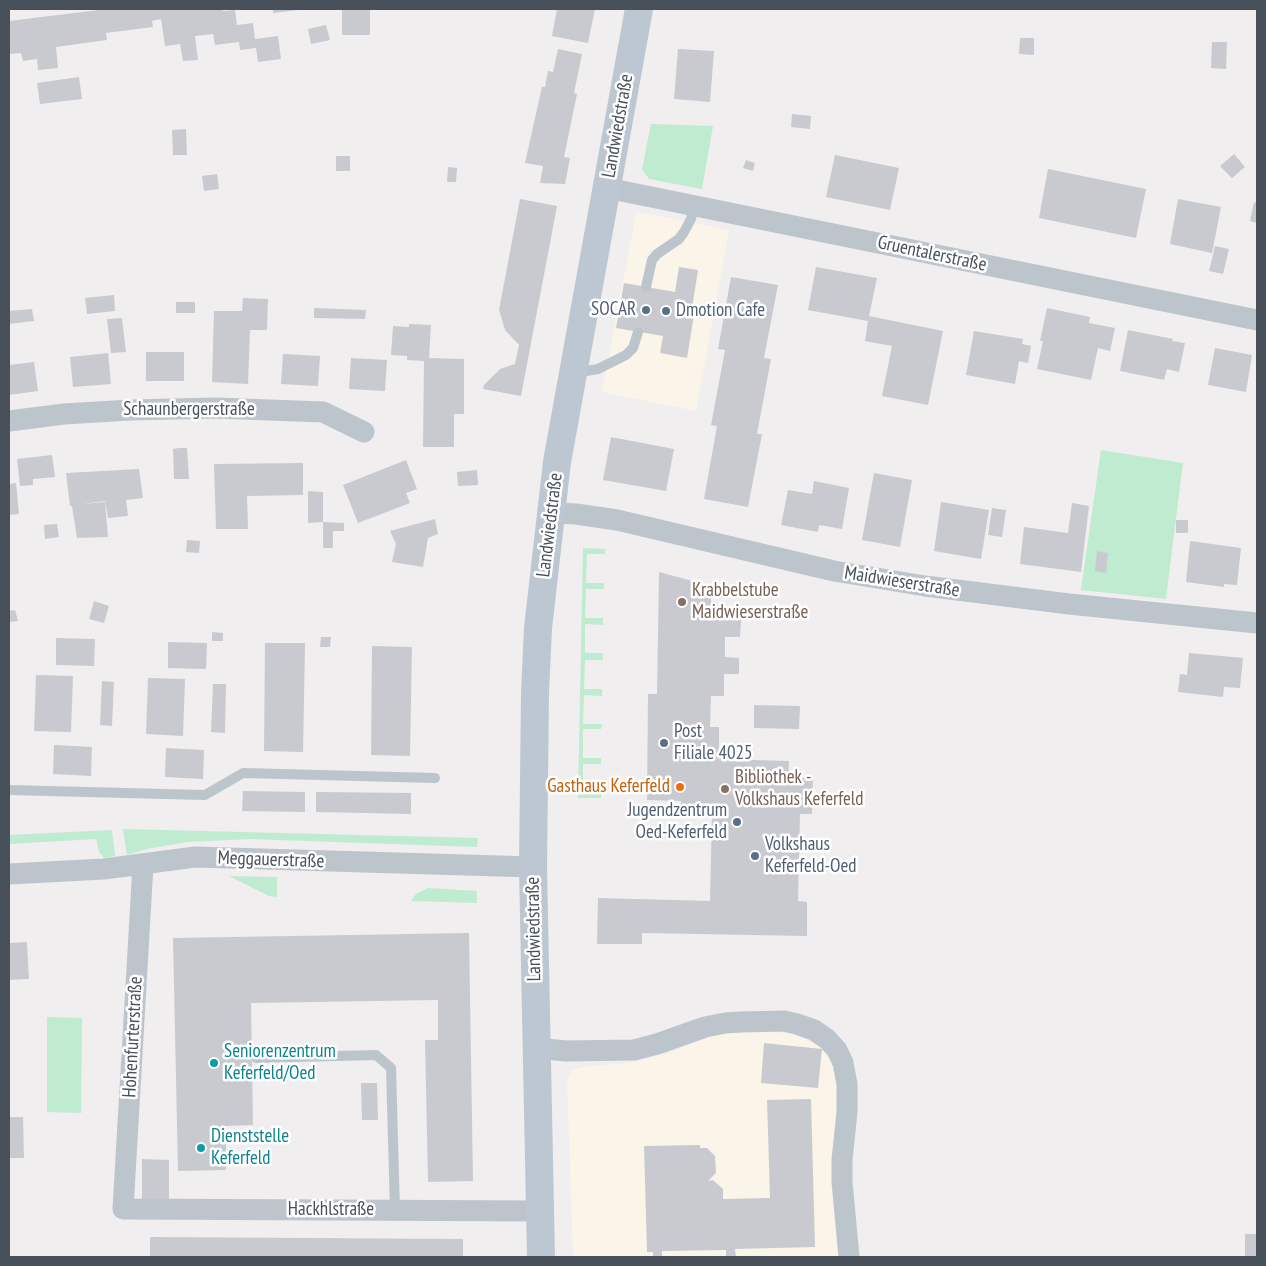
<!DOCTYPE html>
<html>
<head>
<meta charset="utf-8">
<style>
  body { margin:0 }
  #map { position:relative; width:1266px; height:1266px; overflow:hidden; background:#f0eeee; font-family:"PT Sans Narrow",sans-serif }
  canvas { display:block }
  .frame { position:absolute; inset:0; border:10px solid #48515a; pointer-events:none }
</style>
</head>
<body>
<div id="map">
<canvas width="1266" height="1266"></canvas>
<div class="frame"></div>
</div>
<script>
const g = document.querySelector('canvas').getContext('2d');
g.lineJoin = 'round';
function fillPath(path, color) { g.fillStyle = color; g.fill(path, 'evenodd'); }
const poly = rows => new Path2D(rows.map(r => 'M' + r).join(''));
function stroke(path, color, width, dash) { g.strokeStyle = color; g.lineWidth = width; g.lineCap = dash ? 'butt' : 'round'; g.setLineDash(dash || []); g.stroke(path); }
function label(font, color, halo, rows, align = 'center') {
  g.font = font + ' "PT Sans Narrow",sans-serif'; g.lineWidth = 5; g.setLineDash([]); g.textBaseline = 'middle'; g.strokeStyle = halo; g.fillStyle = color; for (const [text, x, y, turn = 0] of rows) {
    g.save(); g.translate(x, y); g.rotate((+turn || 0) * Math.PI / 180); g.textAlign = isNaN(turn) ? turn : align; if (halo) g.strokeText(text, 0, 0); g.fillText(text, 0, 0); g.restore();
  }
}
const commercial = poly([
  [639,212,729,230,696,411,602,392,635,219,636,214],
  [751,1029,792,1034,820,1045,834,1066,842,1095,842,1257,573,1257,567,1081,572,1070,583,1067,628,1063,663,1055,710,1037]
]);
const green = poly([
  [651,124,713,126,702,189,649,179,642,169],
  [1101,450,1183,463,1166,599,1081,590],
  [583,548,605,549,605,554,587,554,586,583,604,583,604,589,586,589,585,618,603,618,603,625,585,624,585,653,603,653,603,660,585,660,584,689,602,689,602,696,584,695,583,724,602,724,601,729,583,729,583,758,601,758,601,764,583,764,583,792,601,793,601,798,578,798],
  [123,829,478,838,477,847,250,839,187,842,147,849,127,855],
  [112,830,115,856,104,858,99,852,96,839,9,844,9,835],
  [229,876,277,877,277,897,269,896],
  [428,888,477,891,477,903,411,901,416,894],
  [47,1017,82,1018,81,1113,47,1112]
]);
const building = poly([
  [107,9,223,9,223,11,235,10,237,25,253,23,255,39,278,36,281,59,258,62,256,48,240,50,239,42,215,45,213,34,195,36,198,60,183,61,180,44,165,46,161,19,152,21,153,27,106,33,107,40,56,47,58,68,38,70,37,59,23,61,21,53,9,54,9,21],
  [273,9,298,9,298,10,273,13],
  [342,9,370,9,370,35,342,35],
  [557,9,595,9,588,43,552,36],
  [326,25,330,40,311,44,308,29],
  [1020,38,1034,38,1034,55,1019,54],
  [1212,42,1227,42,1226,69,1211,68],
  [558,49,582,54,574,93,577,94,564,157,570,158,565,184,540,183,543,166,525,163,542,87,545,87,548,71,553,72],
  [678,49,714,51,710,102,674,99],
  [79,77,82,99,40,104,37,83],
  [792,114,811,116,810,129,791,127],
  [186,129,187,155,173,155,172,130],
  [1234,154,1245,167,1232,178,1220,166],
  [835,155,899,168,890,210,826,197],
  [336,156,350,156,350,171,336,171],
  [746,160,755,163,753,171,743,168],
  [448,167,457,168,456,182,447,182],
  [1048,169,1146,189,1136,238,1039,218],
  [217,174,219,189,204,191,202,176],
  [520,199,557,206,521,396,483,389,484,385,500,369,515,364,519,345,505,330,499,310],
  [1178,199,1221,207,1212,253,1170,244],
  [1254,202,1257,203,1257,223,1250,221],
  [1215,246,1229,249,1223,274,1209,271],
  [679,267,698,270,692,308,695,309,687,358,660,353,663,336,616,328,624,283,675,292],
  [816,267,877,278,869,316,943,331,928,405,882,396,892,346,865,341,868,321,808,310],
  [731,277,778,285,764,358,771,359,757,434,762,434,748,507,704,499,717,426,711,425,725,350,718,349],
  [114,295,115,311,87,314,85,298],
  [243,298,268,299,267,330,250,330,248,384,212,382,214,311,242,311],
  [176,302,195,302,195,313,176,313],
  [314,308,366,310,365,319,314,318],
  [1047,308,1090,317,1089,323,1115,328,1110,351,1098,348,1091,380,1037,369,1043,341,1040,341],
  [32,309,34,321,9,324,9,311],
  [122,318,126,352,111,353,107,319],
  [409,324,431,325,429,358,464,359,464,414,454,414,454,447,423,447,424,361,407,360,407,356,391,355,393,326,409,327],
  [1128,330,1173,339,1172,341,1185,343,1179,372,1167,369,1164,380,1120,371],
  [974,331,1023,339,1022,344,1031,346,1028,363,1019,361,1015,384,966,375],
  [1215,348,1252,355,1246,392,1208,385],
  [146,352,184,352,184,381,146,381],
  [108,353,111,384,73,387,70,357],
  [283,354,320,356,318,386,281,384],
  [351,358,387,360,385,391,349,389],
  [34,362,38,391,9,395,9,365],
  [611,437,674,449,666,491,603,480],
  [179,448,187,448,189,479,174,479,173,449],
  [52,455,55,477,33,479,33,485,20,486,17,459],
  [406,460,417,489,406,493,410,503,358,523,343,485],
  [303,463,303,495,247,496,248,529,216,529,214,464],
  [139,469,143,498,126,500,128,516,108,518,105,501,82,504,105,502,108,537,77,538,72,506,70,506,66,473],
  [477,470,478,485,458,486,457,472],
  [874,473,912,480,900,547,862,540],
  [814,481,849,488,842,529,819,525,818,532,781,525,788,490,812,494],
  [16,483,19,514,9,515,9,484],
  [308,491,323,492,323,522,344,523,344,531,333,531,333,548,323,548,323,522,308,523],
  [941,502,989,510,981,559,934,551],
  [1072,503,1089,506,1081,572,1020,564,1024,527,1068,533],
  [992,508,1006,510,1002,537,988,535],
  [435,519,438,534,428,538,423,567,392,562,396,544,390,531],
  [1176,520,1188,520,1188,533,1176,533],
  [57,524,59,537,45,539,44,525],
  [187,540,200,541,199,553,186,552],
  [1190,541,1241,548,1237,585,1224,584,1224,587,1186,582],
  [1097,551,1108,553,1106,573,1095,571],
  [659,572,711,586,711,618,741,620,740,637,725,637,725,657,739,658,739,674,724,674,724,696,711,696,710,727,719,727,719,759,789,761,788,778,813,778,812,814,800,814,798,901,807,902,807,936,642,933,642,944,597,944,598,898,710,901,712,813,681,812,681,801,647,800,648,694,657,694],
  [94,601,109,606,104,623,89,619],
  [15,610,18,621,9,622,9,611],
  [212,632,223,633,223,641,212,641],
  [321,637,331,637,330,647,320,647],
  [56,638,95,639,94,666,56,665],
  [168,642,207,643,206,669,168,668],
  [265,643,305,643,303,752,264,751],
  [372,646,412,647,410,756,371,755],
  [1189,653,1243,658,1240,688,1224,687,1223,697,1178,692,1180,674,1187,675],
  [36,675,73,676,71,732,34,731],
  [148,678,185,679,183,736,146,734],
  [102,681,114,682,112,726,100,725],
  [213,684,226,684,225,733,211,732],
  [754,705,800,706,799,729,754,728],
  [54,745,92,747,91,776,53,774],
  [166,748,204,750,203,779,165,777],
  [243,791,305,792,305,812,242,811],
  [316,792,411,793,411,814,316,812],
  [469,933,473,1181,428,1182,425,1040,438,1040,438,1000,251,1003,253,1125,226,1126,226,1170,178,1171,173,938],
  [27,942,29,979,9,980,9,943],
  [764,1043,822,1049,818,1088,761,1083],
  [361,1083,377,1083,378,1120,362,1120],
  [811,1099,815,1247,735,1249,736,1257,726,1257,726,1250,662,1251,662,1257,653,1257,653,1252,647,1252,644,1146,700,1145,700,1148,707,1148,715,1156,716,1173,708,1181,713,1180,723,1189,723,1199,770,1198,767,1100],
  [9,1117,23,1117,24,1158,9,1158],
  [142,1159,169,1160,169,1199,142,1199],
  [1245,1234,1257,1234,1257,1257,1245,1257],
  [150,1237,463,1239,463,1257,150,1257]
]);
const lane = poly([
  [646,287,652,260,657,254,679,239,684,232,691,219,694,205],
  [575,373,598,369,626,355,633,348,638,332],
  [9,790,205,795,243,773,435,778],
  [256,1058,376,1055,391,1068,395,1211]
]);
const street = poly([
  [607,188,1257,320],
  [9,421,64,414,130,410,215,408,323,412,364,432],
  [551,513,576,514,617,520,834,571,925,586,1069,604,1257,623],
  [143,865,123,1209,540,1211],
  [9,874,104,869,195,857,533,867],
  [536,1048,566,1051,634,1050,657,1044,705,1027,725,1023,741,1022,784,1021,797,1024,814,1030,827,1039,837,1050,843,1063,847,1084,847,1112,842,1160,842,1182,849,1257]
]);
const secondary = poly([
  [541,1257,533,867,535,693,538,628,557,462,639,9]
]);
const markers = [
  [646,310,5,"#5c6f8a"],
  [666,311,5,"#5c6f8a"],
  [682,602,5,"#8d6e63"],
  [664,743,5,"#5c6f8a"],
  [680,787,5,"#e8710a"],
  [725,789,5,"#8d6e63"],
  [737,822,5,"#5c6f8a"],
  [755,856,5,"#5c6f8a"],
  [214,1063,5,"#0f9aa8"],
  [201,1148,5,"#0f9aa8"]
];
const streetNames = [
  ["Landwiedstraße",618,126,-80],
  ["Gruentalerstraße",932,254,12],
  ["Schaunbergerstraße",189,410],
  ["Landwiedstraße",550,525,-83],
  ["Maidwieserstraße",902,582,9],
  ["Meggauerstraße",271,860,2],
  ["Landwiedstraße",534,929,-91],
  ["Hohenfurterstraße",133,1037,-87],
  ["Hackhlstraße",331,1210]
];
const serviceNames = [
  ["SOCAR",636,310,"right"],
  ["Dmotion Cafe",676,311],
  ["Post",674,732],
  ["Filiale 4025",674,754],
  ["Jugendzentrum",727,811,"right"],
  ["Oed-Keferfeld",727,833,"right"],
  ["Volkshaus",765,845],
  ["Keferfeld-Oed",765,867]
];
const educationNames = [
  ["Krabbelstube",692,591],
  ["Maidwieserstraße",692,613],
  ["Bibliothek -",735,778],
  ["Volkshaus Keferfeld",735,800]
];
const foodNames = [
  ["Gasthaus Keferfeld",670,787]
];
const cultureNames = [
  ["Seniorenzentrum",224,1052],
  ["Keferfeld/Oed",224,1074],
  ["Dienststelle",211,1137],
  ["Keferfeld",211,1159]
];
fillPath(commercial, '#faf5e8');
fillPath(green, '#bfebd0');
fillPath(building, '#c9cad0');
stroke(lane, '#bdc5cc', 10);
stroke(street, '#bdc5cc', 21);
stroke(secondary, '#bdc7d1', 28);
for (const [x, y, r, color] of markers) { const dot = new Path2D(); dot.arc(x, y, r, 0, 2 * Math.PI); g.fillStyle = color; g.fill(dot); stroke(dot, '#fff', 2); }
label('19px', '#48515a', '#fff', streetNames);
label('19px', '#4e5e75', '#fff', serviceNames, 'left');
label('19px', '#785e54', '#fff', educationNames, 'left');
label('19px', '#c56008', '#fff', foodNames, 'right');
label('19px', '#0d838f', '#fff', cultureNames, 'left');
</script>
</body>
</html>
